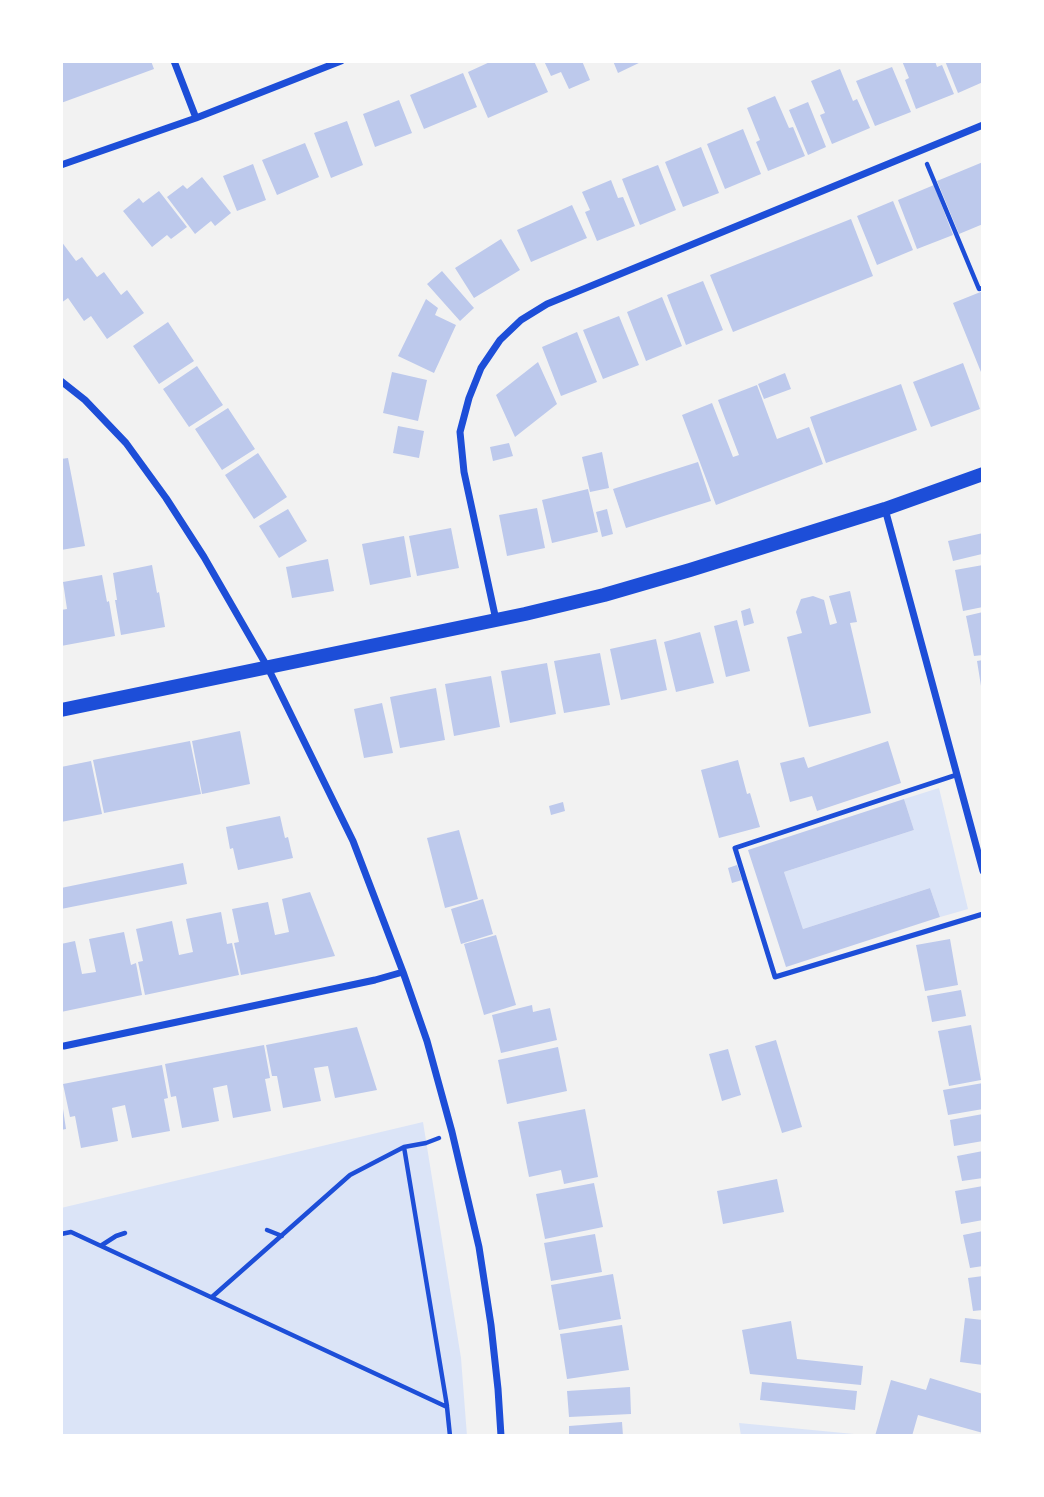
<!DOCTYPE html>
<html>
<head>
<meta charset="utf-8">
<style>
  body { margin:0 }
  #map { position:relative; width:1044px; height:1497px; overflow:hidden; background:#f2f2f2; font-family:"PT Sans Narrow",sans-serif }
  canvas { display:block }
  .frame { position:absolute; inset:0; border:63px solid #fff; pointer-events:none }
</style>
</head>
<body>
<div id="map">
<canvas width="1044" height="1497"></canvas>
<div class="frame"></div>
</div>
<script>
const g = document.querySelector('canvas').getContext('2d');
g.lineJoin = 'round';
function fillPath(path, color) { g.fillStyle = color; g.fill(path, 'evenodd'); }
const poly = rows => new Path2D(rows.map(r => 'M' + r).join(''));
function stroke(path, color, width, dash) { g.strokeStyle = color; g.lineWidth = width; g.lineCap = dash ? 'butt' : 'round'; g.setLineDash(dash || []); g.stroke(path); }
const green = poly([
  [939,788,968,909,940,917,930,888,803,929,784,872,914,830,904,799],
  [423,1122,461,1358,467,1436,61,1436,61,1208],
  [739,1423,854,1434,854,1436,741,1436]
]);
const building = poly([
  [61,61,151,61,154,69,61,103],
  [492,61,534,61,548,92,488,118,468,72],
  [544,61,582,61,590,80,569,89,561,72,551,76],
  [613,61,643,61,618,73],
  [902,61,935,61,937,67,942,65,954,94,916,109,905,80,909,78],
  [945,61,983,61,983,82,958,93],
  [892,67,911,112,875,126,856,81],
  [840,69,853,101,857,99,870,128,832,144,820,115,825,113,811,81],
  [463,73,477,107,424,129,410,95],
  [775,96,789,128,793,127,805,156,768,171,756,142,760,140,747,108],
  [399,100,412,133,375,147,363,114],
  [808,102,826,147,808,155,789,110],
  [347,121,363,165,331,178,314,133],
  [743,129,761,174,725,189,707,144],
  [305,143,319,177,277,195,262,160],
  [701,147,719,193,683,207,665,162],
  [983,162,983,224,959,234,937,181],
  [253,164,266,200,237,211,223,176],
  [658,165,676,210,640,225,622,179],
  [202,177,231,213,215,226,211,221,195,234,167,197,183,185,187,189],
  [611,180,618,198,623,197,635,226,597,241,585,212,590,210,582,192],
  [934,185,953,235,917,249,898,200],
  [159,191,187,227,171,239,167,235,152,247,123,211,139,198,143,203],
  [893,201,913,250,877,265,857,216],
  [572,205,587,238,531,262,517,230],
  [851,219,873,276,733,332,710,275],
  [501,239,520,270,474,298,455,268],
  [61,241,76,261,82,257,97,277,104,272,121,295,127,290,144,313,107,339,91,316,84,321,68,298,61,303],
  [442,271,474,308,460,321,427,284],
  [703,281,723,330,686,345,667,295],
  [983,291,983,377,953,303],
  [662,297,682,346,646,361,627,312],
  [426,299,438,308,435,315,456,325,434,373,398,356],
  [619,316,639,365,603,379,583,330],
  [168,322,194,361,159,384,133,346],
  [577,332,597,382,561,396,542,347],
  [538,362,557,404,515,437,496,395],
  [963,363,980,409,931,427,913,382],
  [197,366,223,405,189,427,163,389],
  [392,372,427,380,418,421,383,413],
  [785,373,791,389,764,399,758,384],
  [901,384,917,430,826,463,810,417],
  [757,385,777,439,809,427,823,464,716,505,682,415,712,403,733,457,739,455,718,400],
  [228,408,255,449,222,470,195,429],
  [398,426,424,431,419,458,393,453],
  [509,443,513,456,493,461,490,447],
  [602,452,609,488,590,492,582,457],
  [258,453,287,497,254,519,225,475],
  [68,458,85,546,61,550,61,459],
  [698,462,711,501,626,528,613,489],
  [588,489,598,532,552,543,542,500],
  [537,508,545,548,507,556,499,515],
  [288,509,307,541,279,558,259,526],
  [607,509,613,534,602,537,596,512],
  [451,528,459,568,417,576,409,536],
  [983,533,982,554,953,561,948,541],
  [404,536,411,577,370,585,362,544],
  [328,559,334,591,292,598,286,567],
  [152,565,157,593,159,592,165,627,121,635,115,600,117,600,113,573],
  [983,565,983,607,963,611,955,570],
  [102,575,107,602,109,601,115,636,61,646,61,610,67,609,63,582],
  [850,591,857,622,850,623,871,713,809,727,787,637,802,633,796,612,801,599,813,596,824,600,830,625,837,623,829,596],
  [750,608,754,623,744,626,741,611],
  [983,612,983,655,974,656,966,616],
  [737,620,750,671,726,677,714,626],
  [700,632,714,683,676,692,664,642],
  [656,639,667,690,621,700,610,649],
  [600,653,610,705,564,713,554,661],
  [983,660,983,686,981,686,977,661],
  [547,663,556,714,510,723,501,671],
  [491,676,500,727,454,736,445,684],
  [436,688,445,740,400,748,390,697],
  [382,703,393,753,364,758,354,709],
  [240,731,250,784,202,794,192,741],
  [190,741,201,794,104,813,93,760],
  [888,741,901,783,817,811,812,796,790,802,780,763,804,757,808,768],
  [738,760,747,794,750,793,760,827,719,838,701,770],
  [91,761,102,814,61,822,61,767],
  [904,799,914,830,784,872,803,929,930,888,940,917,786,967,748,850],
  [563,802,565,811,551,815,549,806],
  [280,816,285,838,288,837,293,858,238,870,233,848,230,849,226,827],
  [459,830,478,899,445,908,427,838],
  [183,863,187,884,61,909,61,888],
  [737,865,742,880,732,883,728,868],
  [310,892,335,956,241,975,234,943,239,942,232,909,268,902,275,935,289,932,282,899],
  [483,899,493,934,461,944,451,909],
  [221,912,227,944,232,943,239,975,145,995,138,962,143,961,136,929,172,921,179,955,193,952,186,919],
  [124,932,131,965,136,963,142,995,61,1012,61,944,75,941,82,974,96,972,89,939],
  [496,935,516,1005,484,1015,464,944],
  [950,939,958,985,925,991,916,945],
  [961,990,966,1016,932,1022,927,996],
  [532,1005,533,1012,550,1008,557,1040,501,1053,492,1015],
  [971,1025,981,1080,949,1086,938,1031],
  [357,1027,377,1090,335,1098,328,1066,314,1068,321,1101,283,1108,277,1076,272,1076,266,1045],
  [776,1040,802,1127,782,1133,755,1046],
  [264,1045,270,1078,265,1079,271,1111,233,1118,227,1085,213,1088,219,1121,182,1128,176,1096,171,1097,165,1064],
  [558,1047,567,1091,507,1104,498,1060],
  [728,1049,741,1095,722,1101,709,1054],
  [162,1065,168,1098,164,1099,170,1131,132,1138,125,1105,112,1108,118,1141,81,1148,75,1116,70,1117,63,1084],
  [983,1083,983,1109,948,1115,943,1090],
  [61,1109,63,1109,66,1129,61,1130],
  [585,1109,598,1177,564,1184,561,1170,529,1177,518,1122],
  [983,1114,983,1141,954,1146,950,1120],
  [983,1151,983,1178,962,1181,957,1156],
  [777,1179,784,1212,723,1224,717,1191],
  [594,1183,603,1227,545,1239,536,1194],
  [983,1186,983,1220,961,1224,955,1191],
  [983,1231,983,1266,970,1268,963,1235],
  [595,1234,602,1272,551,1281,544,1243],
  [613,1274,621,1319,559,1330,551,1285],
  [983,1276,983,1310,973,1311,968,1278],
  [965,1318,983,1320,983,1365,960,1362],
  [791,1321,797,1359,863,1366,861,1385,750,1374,742,1330],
  [622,1325,629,1370,567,1379,560,1334],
  [930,1378,983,1394,983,1433,918,1415,912,1436,875,1436,891,1380,926,1390],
  [762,1382,857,1391,855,1410,760,1400],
  [630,1387,631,1414,569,1417,567,1391],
  [622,1422,623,1436,569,1436,569,1426]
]);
const path = poly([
  [927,164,979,289,983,288],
  [404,1147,447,1406],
  [267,1230,282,1236],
  [61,1234,71,1232,447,1407,450,1436],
  [102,1245,116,1236,125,1233],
  [212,1297,350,1175,404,1147,426,1143,439,1138]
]);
const service = poly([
  [956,775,735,848,775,977,983,914]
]);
const minor = poly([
  [174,61,196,118],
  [61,165,196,118,341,61],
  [61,381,85,400,126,443,166,498,204,557,268,668,353,841,403,972,427,1041,452,1132,479,1247,491,1325,498,1389,501,1436],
  [885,509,983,871],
  [496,620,464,472,460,432,469,398,481,368,500,340,521,320,547,304,983,125],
  [64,1046,375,980,403,972]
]);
const secondary = poly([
  [61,710,525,614,604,595,690,570,885,509,983,474]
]);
fillPath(green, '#dbe4f7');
fillPath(building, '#bdc9ec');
stroke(path, '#1d4ed8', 4.5);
stroke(service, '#1d4ed8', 5);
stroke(minor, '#1d4ed8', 7);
stroke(secondary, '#1d4ed8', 14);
</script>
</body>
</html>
